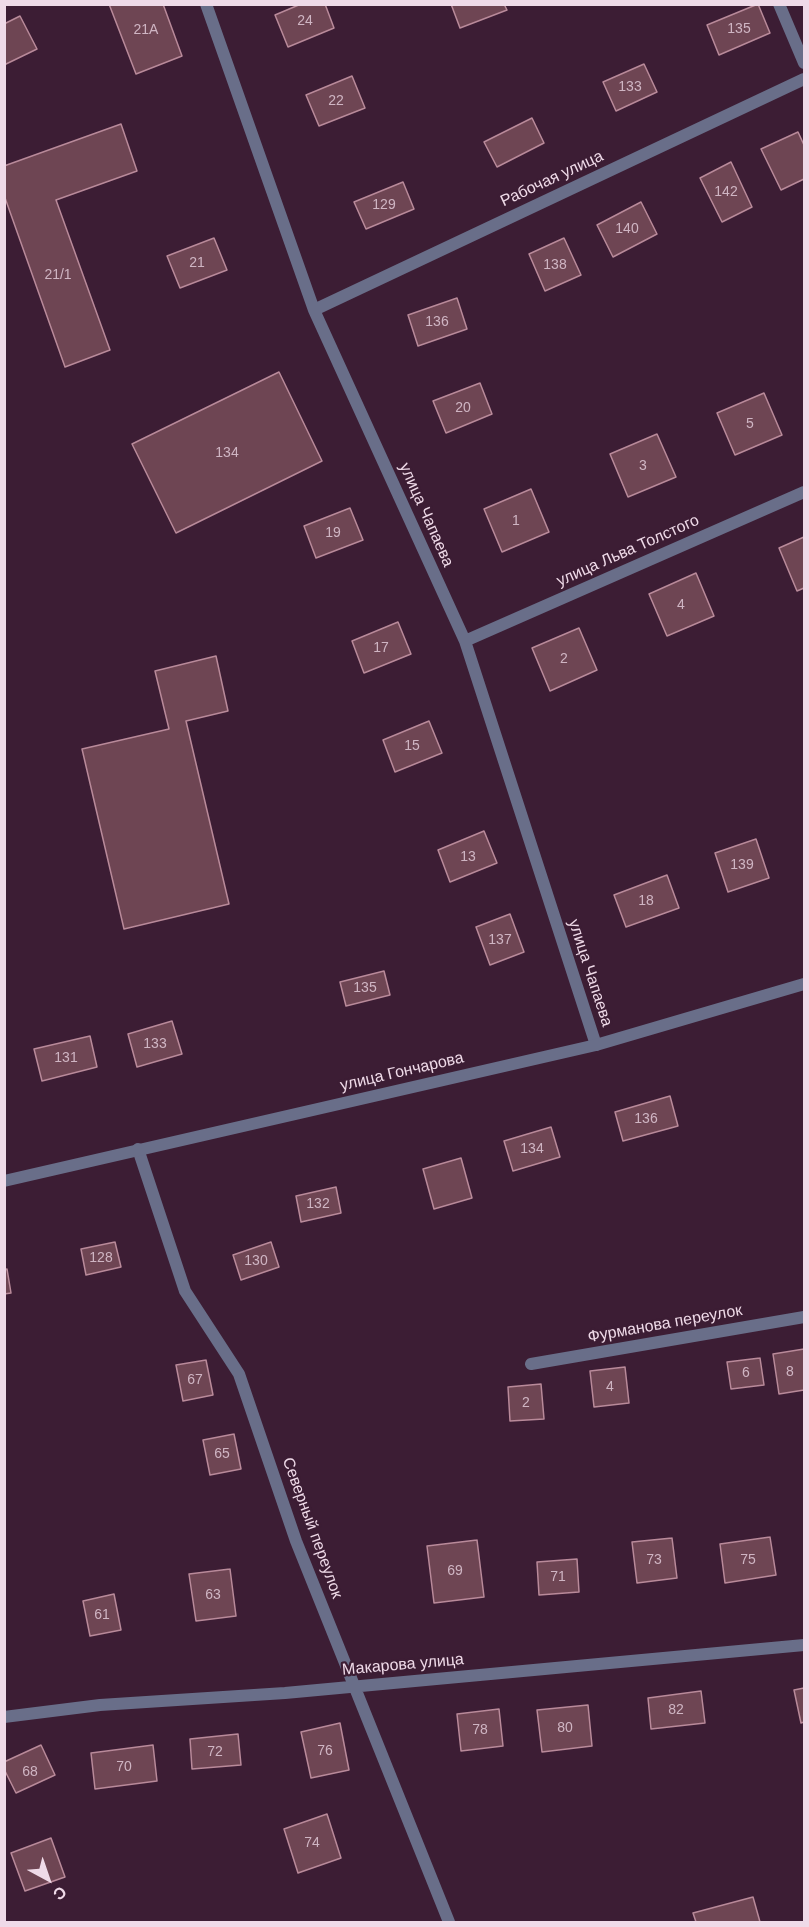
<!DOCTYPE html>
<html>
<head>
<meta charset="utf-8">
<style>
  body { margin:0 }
  #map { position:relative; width:809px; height:1927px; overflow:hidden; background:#3c1d34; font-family:Helvetica,sans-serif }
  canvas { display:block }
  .frame { position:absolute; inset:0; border:6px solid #efdae8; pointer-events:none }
  .north { position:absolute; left:18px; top:1849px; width:60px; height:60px; -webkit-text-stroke:4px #3c1d34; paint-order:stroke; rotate:140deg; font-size:16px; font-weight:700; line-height:24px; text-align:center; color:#efdae8 }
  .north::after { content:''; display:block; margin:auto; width:21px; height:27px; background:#efdae8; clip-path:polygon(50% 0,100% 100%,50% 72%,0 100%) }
</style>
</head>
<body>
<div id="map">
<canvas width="809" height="1927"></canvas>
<div class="frame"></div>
<div class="north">С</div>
</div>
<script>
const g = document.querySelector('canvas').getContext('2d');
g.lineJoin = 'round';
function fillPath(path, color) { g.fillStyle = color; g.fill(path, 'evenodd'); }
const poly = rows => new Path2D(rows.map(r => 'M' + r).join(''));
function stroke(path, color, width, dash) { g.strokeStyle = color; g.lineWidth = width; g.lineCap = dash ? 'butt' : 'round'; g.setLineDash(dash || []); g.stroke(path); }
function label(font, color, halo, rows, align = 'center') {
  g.font = font + ' Helvetica,sans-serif'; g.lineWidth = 4.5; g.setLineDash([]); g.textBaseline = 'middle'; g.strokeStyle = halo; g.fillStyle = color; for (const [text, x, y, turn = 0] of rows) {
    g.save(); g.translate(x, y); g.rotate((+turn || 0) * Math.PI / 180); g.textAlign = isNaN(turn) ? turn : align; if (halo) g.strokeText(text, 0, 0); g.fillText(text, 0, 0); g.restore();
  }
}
const building = poly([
  [109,4,163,4,182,56,136,74,109,4],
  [301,4,325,4,334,28,288,47,275,15,301,4],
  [451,4,504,4,507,10,460,28,451,4],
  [758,4,770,33,719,55,707,25,758,4],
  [20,16,37,49,4,65,4,24,20,16],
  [644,64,657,92,616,111,603,82,644,64],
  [352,76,365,108,319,126,306,95,352,76],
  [532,118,544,143,497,167,484,142,532,118],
  [121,124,137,171,56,200,110,350,65,367,4,195,4,166,121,124],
  [798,132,804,145,804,179,781,190,761,149,798,132],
  [731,162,752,207,722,222,700,178,731,162],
  [403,182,414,209,366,229,354,202,403,182],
  [641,202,657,234,613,257,597,225,641,202],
  [214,238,227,270,180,288,167,256,214,238],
  [564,238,581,275,545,291,529,254,564,238],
  [457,298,467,329,418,346,408,315,457,298],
  [279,372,322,461,176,533,132,444,279,372],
  [480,383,492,414,446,433,433,401,480,383],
  [764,393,782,435,735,455,717,413,764,393],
  [657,434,676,477,628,497,610,454,657,434],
  [531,489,549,532,502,552,484,509,531,489],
  [350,508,363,540,316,558,304,526,350,508],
  [804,537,804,588,797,591,779,548,804,537],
  [696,573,714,616,667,636,649,594,696,573],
  [398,622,411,654,364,673,352,641,398,622],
  [579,628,597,670,550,691,532,648,579,628],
  [216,656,228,711,186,721,229,904,124,929,82,749,169,729,155,671,216,656],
  [429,721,442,753,395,772,383,740,429,721],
  [484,831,497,863,450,882,438,850,484,831],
  [756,839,769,878,728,892,715,853,756,839],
  [667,875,679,908,626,927,614,895,667,875],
  [510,914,524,952,490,965,476,927,510,914],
  [384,971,390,995,346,1006,340,982,384,971],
  [172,1021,182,1054,137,1067,128,1034,172,1021],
  [90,1036,97,1067,42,1081,34,1049,90,1036],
  [670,1096,678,1126,623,1141,615,1112,670,1096],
  [551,1127,560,1157,513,1171,504,1141,551,1127],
  [461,1158,472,1198,434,1209,423,1169,461,1158],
  [336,1187,341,1213,301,1222,296,1196,336,1187],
  [115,1242,121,1267,86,1275,81,1249,115,1242],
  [271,1242,279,1267,241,1280,233,1255,271,1242],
  [7,1269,11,1293,4,1294,4,1270,7,1269],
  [804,1349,804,1390,779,1394,773,1354,804,1349],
  [760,1358,764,1385,731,1389,727,1362,760,1358],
  [206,1360,213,1395,183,1401,176,1365,206,1360],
  [625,1367,629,1403,594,1407,590,1371,625,1367],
  [541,1384,544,1419,510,1421,508,1387,541,1384],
  [234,1434,241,1469,210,1475,203,1440,234,1434],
  [770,1537,776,1575,725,1583,720,1544,770,1537],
  [672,1538,677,1578,637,1583,632,1542,672,1538],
  [477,1540,484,1597,434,1603,427,1546,477,1540],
  [577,1559,579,1592,539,1595,537,1562,577,1559],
  [230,1569,236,1616,196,1621,189,1574,230,1569],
  [114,1594,121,1630,90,1636,83,1601,114,1594],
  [804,1688,804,1722,801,1723,794,1690,804,1688],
  [701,1691,705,1723,651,1729,648,1698,701,1691],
  [588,1705,592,1746,542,1752,537,1710,588,1705],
  [499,1709,503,1746,461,1751,457,1714,499,1709],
  [340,1723,349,1770,311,1778,301,1732,340,1723],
  [238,1734,241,1765,192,1769,190,1739,238,1734],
  [41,1745,55,1775,16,1793,4,1769,4,1762,41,1745],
  [153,1745,157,1781,95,1789,91,1753,153,1745],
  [327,1814,341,1858,298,1873,284,1829,327,1814],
  [51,1838,65,1877,25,1891,11,1853,51,1838],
  [753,1897,760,1922,696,1922,693,1913,753,1897]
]);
const minor = poly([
  [206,4,314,310,465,641,596,1045],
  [779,4,804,63],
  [314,310,804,79],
  [465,641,804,492],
  [138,1149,185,1291,239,1374,296,1541,449,1922],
  [531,1364,804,1317],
  [4,1717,100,1705,285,1693,804,1645]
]);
const tertiary = poly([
  [4,1181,596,1045,804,984]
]);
const numberNames = [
  ["24",305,21],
  ["135",739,29],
  ["21А",146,30],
  ["133",630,87],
  ["22",336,101],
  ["142",726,192],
  ["129",384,205],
  ["140",627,229],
  ["21",197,263],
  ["138",555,265],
  ["21/1",58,275],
  ["136",437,322],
  ["20",463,408],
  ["5",750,424],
  ["134",227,453],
  ["3",643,466],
  ["1",516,521],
  ["19",333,533],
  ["4",681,605],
  ["17",381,648],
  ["2",564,659],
  ["15",412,746],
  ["13",468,857],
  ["139",742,865],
  ["18",646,901],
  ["137",500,940],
  ["135",365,988],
  ["133",155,1044],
  ["131",66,1058],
  ["136",646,1119],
  ["134",532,1149],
  ["132",318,1204],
  ["128",101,1258],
  ["130",256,1261],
  ["8",790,1372],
  ["6",746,1373],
  ["67",195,1380],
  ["4",610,1387],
  ["2",526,1403],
  ["65",222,1454],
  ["73",654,1560],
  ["75",748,1560],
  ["69",455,1571],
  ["71",558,1577],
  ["63",213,1595],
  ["61",102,1615],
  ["82",676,1710],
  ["80",565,1728],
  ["78",480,1730],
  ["76",325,1751],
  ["72",215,1752],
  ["70",124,1767],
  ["68",30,1772],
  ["74",312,1843]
];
const streetNames = [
  ["Рабочая улица",552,179,-25],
  ["улица Чапаева",426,515,66],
  ["улица Льва Толстого",628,551,-24],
  ["улица Чапаева",590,973,72],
  ["улица Гончарова",402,1072,-13],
  ["Фурманова переулок",665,1324,-10],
  ["Северный переулок",312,1528,70],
  ["Макарова улица",403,1665,-5]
];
fillPath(building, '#6e4553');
stroke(building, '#b98a9a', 1.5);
stroke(minor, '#696e89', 12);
stroke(tertiary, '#696e89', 12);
label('14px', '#cfb5c3', null, numberNames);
label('16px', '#efdae8', '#3c1d34', streetNames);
</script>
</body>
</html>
